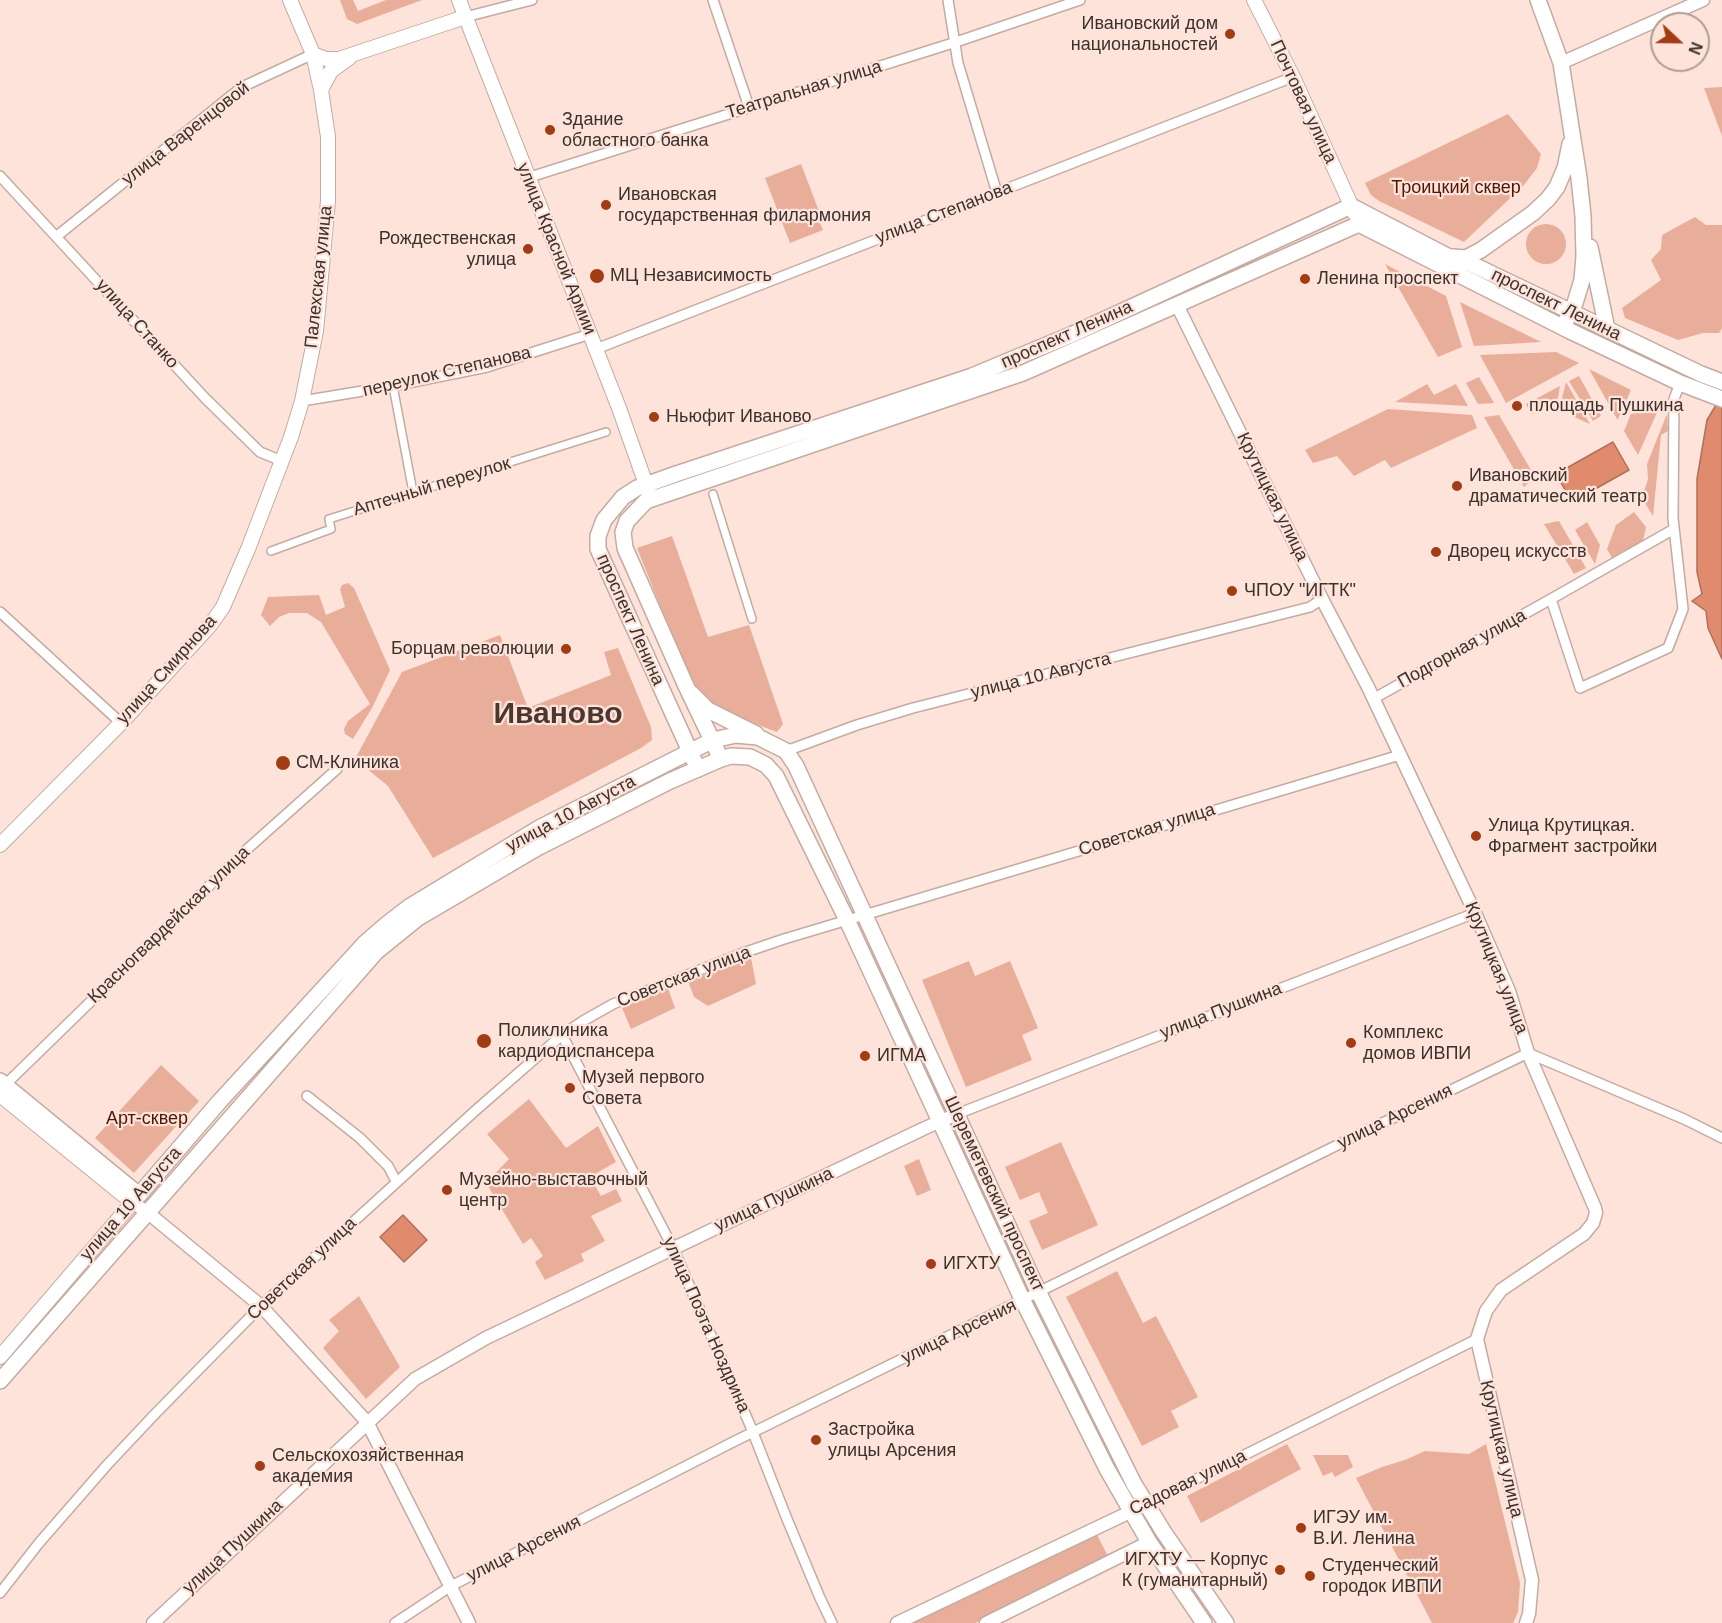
<!DOCTYPE html>
<html>
<head>
<meta charset="utf-8">
<style>
  body { margin:0 }
  #map { position:relative; width:1722px; height:1623px; overflow:hidden; background:#fee3da; font-family:Arial,sans-serif }
  canvas { display:block }
  .north { position:absolute; left:1650px; top:12px; width:60px; height:60px; box-sizing:border-box; background:#fee3da; border:2px solid #b09c95; border-radius:50%; rotate:112deg; font-size:16px; font-weight:700; line-height:24px; text-align:center; color:#3b312d }
  .north::after { content:''; display:block; margin:auto; width:21px; height:27px; background:#a23c14; clip-path:polygon(50% 0,100% 100%,50% 72%,0 100%) }
</style>
</head>
<body>
<div id="map">
<canvas width="1722" height="1623"></canvas>
<div class="north">N</div>
</div>
<script>
const g = document.querySelector('canvas').getContext('2d');
g.lineJoin = 'round';
function fillPath(path, color) { g.fillStyle = color; g.fill(path, 'evenodd'); }
const poly = rows => new Path2D(rows.map(r => 'M' + r).join(''));
function stroke(path, color, width, dash) { g.strokeStyle = color; g.lineWidth = width; g.lineCap = dash ? 'butt' : 'round'; g.setLineDash(dash || []); g.stroke(path); }
function label(font, color, halo, rows, align = 'center') {
  g.font = font + ' Arial,sans-serif'; g.lineWidth = 4.5; g.setLineDash([]); g.textBaseline = 'middle'; g.strokeStyle = halo; g.fillStyle = color; for (const [text, x, y, turn = 0] of rows) {
    g.save(); g.translate(x, y); g.rotate((+turn || 0) * Math.PI / 180); g.textAlign = isNaN(turn) ? turn : align; if (halo) g.strokeText(text, 0, 0); g.fillText(text, 0, 0); g.restore();
  }
}
const green = poly([
  [340,0,353,0,358,11,386,0,422,0,357,24,347,19],
  [1722,87,1722,136,1704,88],
  [1508,114,1541,154,1537,168,1524,185,1464,242,1379,201,1371,195,1365,183],
  [801,164,822,219,819,221,823,230,790,243,765,178],
  [1695,217,1706,225,1722,225,1722,328,1719,333,1703,333,1678,340,1625,318,1622,308,1661,280,1651,260,1661,249,1662,235],
  '1526 244a20 20 0 1 1 40 0a20 20 0 1 1-40 0Z',
  [1385,264,1446,296,1462,347,1438,357],
  [1460,302,1541,342,1474,346],
  [1556,352,1579,363,1506,403,1480,355],
  [1589,369,1631,390,1618,419,1617,419],
  [1579,376,1601,416,1593,421,1569,381],
  [1479,377,1494,403,1478,404,1466,383],
  [1566,382,1590,424,1572,416,1562,398],
  [1427,384,1434,395,1456,384,1468,406,1395,402],
  [1560,386,1558,398,1531,414,1526,404],
  [1659,408,1638,455,1624,431,1631,414],
  [1388,409,1472,415,1477,428,1391,468,1385,460,1354,476,1337,456,1313,463,1305,450],
  [1667,414,1668,431,1661,435,1653,516,1642,498,1648,479,1647,464],
  [1499,415,1535,477,1524,487,1484,417],
  [1634,512,1646,527,1642,545,1613,560,1607,549,1616,525],
  [1559,521,1586,568,1574,574,1544,524],
  [1587,522,1600,545,1595,564,1575,530],
  [672,536,708,637,749,625,783,724,777,732,710,707,695,692,637,548],
  [348,583,354,588,390,670,372,708,353,739,345,734,344,729,348,721,370,704,321,622,307,613,289,613,279,617,270,626,261,615,268,597,319,595,326,615,345,607,340,589,342,585],
  [500,635,528,708,611,675,604,652,618,648,651,727,652,740,641,748,433,858,388,786,355,759,402,672],
  [751,958,756,984,708,1006,694,997,688,981],
  [969,961,975,976,1010,961,1038,1028,1022,1035,1032,1060,966,1087,922,980],
  [668,988,675,1008,631,1029,622,1008],
  [161,1065,199,1101,134,1173,95,1138],
  [529,1099,566,1148,598,1126,616,1162,590,1177,601,1196,616,1189,622,1201,591,1216,605,1241,581,1254,584,1261,545,1280,535,1262,543,1256,531,1238,523,1244,486,1183,509,1159,487,1134],
  [1061,1142,1098,1225,1042,1250,1029,1221,1048,1213,1039,1192,1020,1200,1005,1167],
  [919,1159,931,1190,917,1196,904,1166],
  [1117,1271,1143,1323,1156,1316,1198,1397,1171,1411,1179,1427,1142,1446,1066,1297],
  [359,1296,400,1367,366,1399,323,1348,339,1331,329,1320],
  [1287,1444,1301,1469,1201,1523,1187,1496],
  [1486,1444,1520,1583,1518,1612,1513,1623,1432,1623,1356,1478,1382,1467,1405,1460,1425,1451,1469,1454],
  [1313,1455,1348,1455,1353,1467,1335,1477,1332,1472,1323,1476],
  [1096,1533,1109,1558,975,1623,906,1623]
]);
const water = poly([
  [1722,395,1722,659,1708,628,1706,611,1692,601,1702,594,1697,572,1697,479,1707,420,1722,395],
  [1613,442,1629,470,1572,502,1556,474,1613,442],
  [403,1215,427,1240,404,1262,380,1237,403,1215]
]);
const pedestrian = poly([
  [393,386,413,492],
  [713,494,752,619],
  [271,551,331,529,329,519,606,432]
]);
const minor = poly([
  [713,0,749,107],
  [948,0,958,63,997,193],
  [465,17,532,0],
  [0,176,205,398,260,452,282,461],
  [527,178,956,42,1080,0],
  [57,236,242,87,313,54],
  [596,349,1293,77],
  [302,401,393,386,487,367,590,334],
  [1674,529,1551,599,1580,688,1668,648,1683,609,1673,518,1674,399,1680,383],
  [0,612,121,723],
  [1373,699,1551,599],
  [786,751,857,725,913,708,1310,607,1322,599],
  [562,1035,673,1248,750,1425,787,1519,820,1598,832,1623],
  [5,1085,244,852,337,769],
  [307,1096,360,1138,388,1166,396,1181],
  [957,1114,1475,913],
  [1130,1512,1477,1339],
  [0,1593,39,1543,107,1465,154,1415,261,1306,476,1110,562,1035,583,1021,613,1004,743,953,784,939,1400,755],
  [395,1623,451,1586,733,1442,1366,1131,1528,1053,1684,1119,1722,1138]
]);
const tertiary = poly([
  [1561,63,1703,0],
  [1177,305,1322,599,1368,687,1475,913,1509,991,1528,1053,1595,1208,1596,1213,1593,1223,1584,1234,1501,1290,1486,1311,1477,1339,1532,1580,1529,1614,1526,1623],
  [133,1203,147,1212,261,1306,367,1422,469,1623],
  [153,1623,415,1379,486,1338,925,1128,957,1114],
  [897,1623,1130,1512],
  [986,1623,1149,1542]
]);
const secondary = poly([
  [459,0,619,408,649,493],
  [1254,0,1293,77,1355,214],
  [313,54,326,59,339,59,465,17],
  [321,90,331,71,349,58],
  [0,845,121,723,211,624,223,607,248,549,291,437,302,401,316,331,328,201,328,137,321,90,313,54,290,0],
  [0,1095,133,1203],
  [0,1357,139,1195]
]);
const primary = poly([
  [1538,0,1561,63,1579,178,1583,216,1584,256,1582,280,1575,303,1563,327],
  [1590,247,1607,329],
  [1453,257,1466,258,1481,250,1533,213,1548,199,1557,187,1565,168,1570,144],
  [691,693,708,710,756,734],
  [713,740,736,735,758,737,786,751,796,766,1039,1293,1134,1484,1163,1531,1226,1623],
  [721,759,731,756,750,757,766,765,776,776,847,920,1023,1301,1107,1469,1149,1542,1204,1623]
]);
const trunk = poly([
  [698,769,598,549,598,536,604,520,623,497,637,488,676,474,972,376,1073,334,1351,206,1449,257,1461,259,1701,374,1722,382],
  [0,1081,139,1195,219,1102,365,943,387,924,409,907,541,827,713,740],
  [0,1381,376,952,418,918,537,848,670,781,721,759,686,686,625,548,623,532,627,521,646,501,1023,373,1359,224,1570,331,1680,383,1722,399]
]);
const markers = [
  [1230,34,6,"#a23c14"],
  [550,130,6,"#a23c14"],
  [606,205,6,"#a23c14"],
  [528,249,6,"#a23c14"],
  [597,276,8,"#a23c14"],
  [1305,279,6,"#a23c14"],
  [1517,406,6,"#a23c14"],
  [654,417,6,"#a23c14"],
  [1457,486,6,"#a23c14"],
  [1436,552,6,"#a23c14"],
  [1232,591,6,"#a23c14"],
  [566,649,6,"#a23c14"],
  [283,763,8,"#a23c14"],
  [1476,836,6,"#a23c14"],
  [484,1041,8,"#a23c14"],
  [1351,1043,6,"#a23c14"],
  [865,1056,6,"#a23c14"],
  [570,1088,6,"#a23c14"],
  [447,1190,6,"#a23c14"],
  [931,1264,6,"#a23c14"],
  [816,1440,6,"#a23c14"],
  [260,1466,6,"#a23c14"],
  [1301,1528,6,"#a23c14"],
  [1280,1570,6,"#a23c14"],
  [1310,1576,6,"#a23c14"]
];
const poiNames = [
  ["Ивановский дом",1218,24,"right"],
  ["национальностей",1218,45,"right"],
  ["Здание",562,120],
  ["областного банка",562,141],
  ["Ивановская",618,195],
  ["государственная филармония",618,216],
  ["Рождественская",516,239,"right"],
  ["улица",516,260,"right"],
  ["МЦ Независимость",610,276],
  ["Ленина проспект",1317,279],
  ["площадь Пушкина",1529,406],
  ["Ньюфит Иваново",666,417],
  ["Ивановский",1469,476],
  ["драматический театр",1469,497],
  ["Дворец искусств",1448,552],
  ["ЧПОУ \"ИГТК\"",1244,591],
  ["Борцам революции",554,649,"right"],
  ["СМ-Клиника",296,763],
  ["Улица Крутицкая.",1488,826],
  ["Фрагмент застройки",1488,847],
  ["Поликлиника",498,1031],
  ["кардиодиспансера",498,1052],
  ["Комплекс",1363,1033],
  ["домов ИВПИ",1363,1054],
  ["ИГМА",877,1056],
  ["Музей первого",582,1078],
  ["Совета",582,1099],
  ["Музейно-выставочный",459,1180],
  ["центр",459,1201],
  ["ИГХТУ",943,1264],
  ["Застройка",828,1430],
  ["улицы Арсения",828,1451],
  ["Сельскохозяйственная",272,1456],
  ["академия",272,1477],
  ["ИГЭУ им.",1313,1518],
  ["В.И. Ленина",1313,1539],
  ["ИГХТУ — Корпус",1268,1560,"right"],
  ["К (гуманитарный)",1268,1581,"right"],
  ["Студенческий",1322,1566],
  ["городок ИВПИ",1322,1587]
];
const streetNames = [
  ["Театральная улица",804,90,-17],
  ["Почтовая улица",1303,102,65],
  ["улица Варенцовой",186,134,-38],
  ["улица Степанова",944,213,-21],
  ["улица Красной Армии",556,249,68],
  ["Палехская улица",319,277,-84],
  ["проспект Ленина",1556,305,26],
  ["улица Станко",137,324,48],
  ["проспект Ленина",1067,335,-24],
  ["переулок Степанова",447,372,-13],
  ["Аптечный переулок",432,487,-17],
  ["Крутицкая улица",1272,497,64],
  ["проспект Ленина",630,620,66],
  ["Подгорная улица",1462,649,-29],
  ["улица Смирнова",167,670,-48],
  ["улица 10 Августа",1041,676,-14],
  ["улица 10 Августа",571,814,-28],
  ["Советская улица",1147,830,-17],
  ["Красногвардейская улица",169,925,-44],
  ["Крутицкая улица",1496,968,68],
  ["Советская улица",684,977,-21],
  ["улица Пушкина",1221,1011,-21],
  ["улица Арсения",1395,1117,-26],
  ["Шереметевский проспект",994,1194,65],
  ["улица Пушкина",774,1200,-25],
  ["улица 10 Августа",131,1204,-49],
  ["Советская улица",302,1269,-43],
  ["улица Поэта Ноздрина",706,1325,66],
  ["улица Арсения",959,1332,-26],
  ["Крутицкая улица",1501,1449,77],
  ["Садовая улица",1188,1483,-26],
  ["улица Пушкина",233,1547,-43],
  ["улица Арсения",524,1549,-27]
];
const parkNames = [
  ["Троицкий сквер",1456,188],
  ["Арт-сквер",147,1119]
];
const townNames = [
  ["Иваново",558,715]
];
fillPath(green, '#e8ae9a');
fillPath(water, '#e18b6e');
stroke(water, '#af705a', 1.5);
stroke(pedestrian, '#c4aba2', 10);
stroke(minor, '#c4aba2', 12);
stroke(tertiary, '#c4aba2', 15);
stroke(secondary, '#c4aba2', 16);
stroke(primary, '#c4aba2', 18);
stroke(trunk, '#c4aba2', 18);
stroke(pedestrian, '#fff', 7);
stroke(minor, '#fff', 9);
stroke(tertiary, '#fff', 12);
stroke(secondary, '#fff', 14);
stroke(primary, '#fff', 15);
stroke(trunk, '#fff', 15);
for (const [x, y, r, color] of markers) { const dot = new Path2D(); dot.arc(x, y, r, 0, 2 * Math.PI); g.fillStyle = color; g.fill(dot); stroke(dot, '#fee3da', 2); }
label('18px', '#3b312d', '#fee3da', poiNames, 'left');
label('18px', '#3b312d', '#fee3da', streetNames);
label('18px', '#4d1704', '#fee3da', parkNames);
label('bold 30px', '#4b3730', '#fee3da', townNames);
</script>
</body>
</html>
